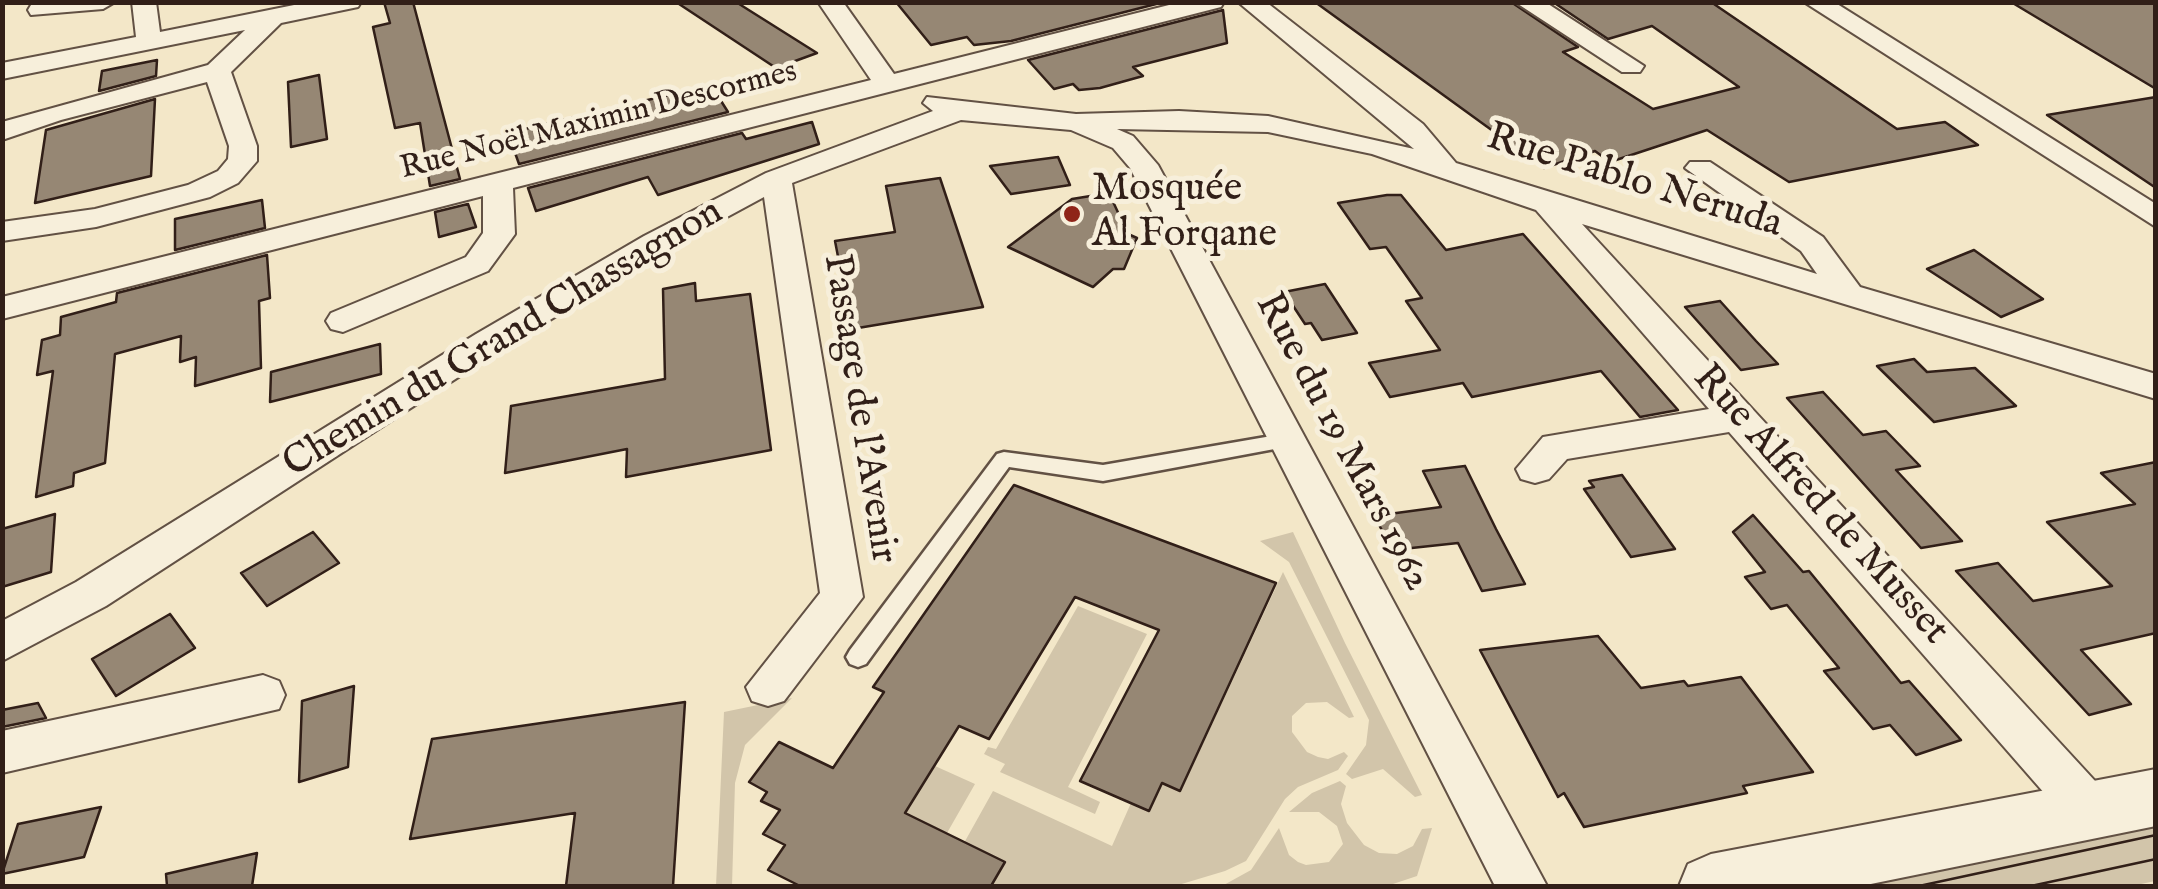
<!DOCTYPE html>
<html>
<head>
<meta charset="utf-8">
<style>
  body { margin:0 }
  #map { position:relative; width:2158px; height:889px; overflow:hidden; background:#f3e7c8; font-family:"IM FELL English",serif }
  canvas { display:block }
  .frame { position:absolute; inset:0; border:5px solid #311f18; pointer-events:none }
</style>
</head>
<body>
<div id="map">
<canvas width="2158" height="889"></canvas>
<div class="frame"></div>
</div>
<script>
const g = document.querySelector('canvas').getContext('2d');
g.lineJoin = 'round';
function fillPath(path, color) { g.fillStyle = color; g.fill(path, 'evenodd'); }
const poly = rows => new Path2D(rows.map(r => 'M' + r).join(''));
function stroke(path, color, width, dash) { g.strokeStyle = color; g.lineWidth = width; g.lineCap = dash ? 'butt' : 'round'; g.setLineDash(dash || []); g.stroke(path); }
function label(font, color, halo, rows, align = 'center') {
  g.font = font + ' "IM FELL English",serif'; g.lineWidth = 10; g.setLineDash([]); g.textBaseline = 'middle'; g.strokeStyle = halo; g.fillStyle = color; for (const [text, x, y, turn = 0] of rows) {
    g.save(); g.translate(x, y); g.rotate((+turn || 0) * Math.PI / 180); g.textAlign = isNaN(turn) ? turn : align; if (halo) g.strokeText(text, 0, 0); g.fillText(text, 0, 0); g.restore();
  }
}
const green = poly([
  [1293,532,1345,643,1422,795,1415,797,1383,769,1352,779,1346,774,1366,745,1369,720,1289,562,1260,541],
  [1283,572,1354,717,1349,718,1327,702,1306,703,1292,716,1292,732,1307,752,1318,757,1328,759,1344,752,1348,756,1338,770,1298,787,1285,799,1246,861,1225,871,1175,886,991,886,1004,862,964,843,993,791,1112,846,1131,803,1149,811,1162,783,1181,791],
  [1078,606,1147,634,1068,787,1100,802,1095,814,1000,772,1005,764,984,754,988,747,996,749],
  [792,698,745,745,735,783,732,886,716,886,724,712],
  [935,766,975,784,947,833,905,813],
  [1340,781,1346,786,1341,804,1347,823,1364,845,1379,853,1397,854,1413,846,1422,829,1432,828,1417,876,1387,886,1222,886,1251,870,1279,828,1289,855,1298,862,1306,865,1329,862,1343,844,1337,826,1319,812,1289,812,1312,793],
  [2155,812,2155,881,2132,886,1805,886]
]);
const building = poly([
  [384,2,413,2,460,179,430,186,420,123,395,128,373,27,390,23,384,2],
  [676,2,736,2,817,53,776,68,676,2],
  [896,2,1164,2,1011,41,974,45,967,37,931,45,896,2],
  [1315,2,1511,2,1578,47,1563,52,1653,109,1739,87,1652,26,1608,39,1553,2,1711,2,1897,129,1945,122,1978,145,1789,182,1707,130,1610,162,1595,151,1544,168,1315,2],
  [2011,2,2156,2,2156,89,2011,2],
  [1223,10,1227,43,1133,67,1143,76,1100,88,1079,90,1073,84,1054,89,1028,60,1223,10],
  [157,60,156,76,99,91,102,71,157,60],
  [319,75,327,139,291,147,288,82,319,75],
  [711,85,728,112,519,164,508,133,711,85],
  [2156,97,2156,188,2047,115,2156,97],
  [155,99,151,176,35,203,46,130,155,99],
  [812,122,819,144,658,195,648,177,536,211,528,188,742,133,746,139,812,122],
  [1058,157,1070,185,1011,194,990,166,1058,157],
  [940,178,983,307,852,329,835,241,895,232,886,186,940,178],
  [1109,193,1128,234,1137,238,1124,269,1113,269,1093,287,1008,247,1072,199,1109,193],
  [1387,195,1401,195,1446,250,1523,234,1678,410,1640,417,1601,371,1472,397,1463,383,1390,397,1369,363,1440,350,1406,301,1422,298,1386,247,1370,249,1338,203,1387,195],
  [262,200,265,228,175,250,175,219,262,200],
  [468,204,476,227,439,237,435,212,468,204],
  [1974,250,2002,270,2043,299,2001,317,1927,269,1974,250],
  [267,255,270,298,259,301,261,368,195,386,196,357,180,362,181,336,115,354,105,463,74,473,73,486,36,497,53,371,37,375,42,340,60,335,61,317,116,302,117,293,267,255],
  [695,283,696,301,750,294,771,450,626,477,627,449,505,473,511,406,665,379,663,289,695,283],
  [1325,284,1357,333,1322,340,1311,323,1305,324,1284,292,1325,284],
  [1720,301,1756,341,1778,364,1741,370,1685,307,1720,301],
  [380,344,381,374,270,402,271,372,380,344],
  [1914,359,1927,372,1975,368,2016,406,1934,422,1877,366,1914,359],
  [1823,392,1863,435,1886,431,1920,466,1896,470,1962,541,1921,548,1787,398,1823,392],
  [2156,462,2156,633,2081,650,2131,704,2089,715,1956,571,1998,563,2033,601,2112,586,2047,522,2135,504,2101,473,2156,462],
  [1465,466,1496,529,1525,584,1482,591,1458,543,1393,550,1374,516,1441,507,1423,471,1465,466],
  [1622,475,1675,549,1631,557,1584,489,1594,487,1589,481,1622,475],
  [1014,485,1276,583,1180,791,1162,783,1149,811,1080,781,1159,630,1075,597,989,739,959,726,905,813,1005,862,991,886,800,886,768,870,785,845,763,834,780,810,761,801,767,792,749,782,779,742,833,768,884,692,873,687,1014,485],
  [55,514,51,572,2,587,2,529,55,514],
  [1753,515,1803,572,1809,571,1901,683,1909,681,1961,740,1916,755,1890,725,1873,729,1824,671,1839,668,1787,605,1771,609,1745,577,1765,572,1733,532,1753,515],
  [313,532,339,563,267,606,241,573,313,532],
  [170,614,195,648,116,696,92,659,170,614],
  [1598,636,1641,688,1684,681,1688,686,1741,677,1813,772,1743,786,1747,793,1584,827,1564,793,1558,797,1480,650,1598,636],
  [354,686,348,767,299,782,302,701,354,686],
  [685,702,673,886,566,886,575,813,410,839,432,739,685,702],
  [38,703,46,718,2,727,2,710,38,703],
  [101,807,84,857,2,874,18,824,101,807],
  [257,853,252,886,167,886,166,874,257,853]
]);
const service = poly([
  [1289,433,1299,440,1296,445,1103,481,1009,467,866,664,858,667,850,664,846,657,850,650,997,454,1004,452,1103,465,1289,433]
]);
const minor = poly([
  [41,2,115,2,103,9,31,15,28,10,31,5,41,2],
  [132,2,156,2,160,32,309,2,361,2,358,7,281,23,231,72,257,146,257,161,238,183,210,197,96,227,2,241,2,222,95,209,188,185,218,171,228,159,229,146,207,82,61,120,2,140,2,122,208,65,245,30,2,79,2,63,136,37,132,2],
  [818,2,843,2,894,74,1181,2,1224,2,1221,7,513,188,515,234,488,271,343,332,331,329,326,321,331,313,466,257,483,233,483,196,2,319,2,297,871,80,818,2],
  [1238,2,1266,2,1423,124,1456,163,1817,274,1801,251,1685,168,1690,162,1710,162,1823,237,1860,287,2156,374,2156,399,1582,224,2107,794,2114,810,2107,826,2090,833,2073,826,1729,432,1567,459,1549,479,1535,483,1521,479,1516,469,1543,437,1709,409,1536,210,1372,154,1268,132,1117,129,1133,136,1158,165,1547,886,1495,886,1130,168,1113,148,1071,130,961,120,792,183,863,597,784,701,768,706,752,701,746,687,820,593,764,197,666,250,500,350,106,606,2,661,2,621,76,582,476,334,644,236,766,173,933,111,923,103,927,97,1076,114,1179,111,1268,116,1414,149,1238,2],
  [1515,2,1545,2,1644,66,1640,72,1622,72,1515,2],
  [1804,2,1834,2,2156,204,2156,227,1804,2],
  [263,675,279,681,285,695,279,709,2,773,2,731,263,675]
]);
const tertiary = poly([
  [2156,769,2156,826,1861,886,1679,886,1688,864,1711,854,2156,769]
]);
const tram = poly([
  [1919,886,2156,835],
  [2031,886,2156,859]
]);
const markers = [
  [1072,214,10,"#8f2418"]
];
const farStreetnames = [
  ["Rue Noël Maximin Descormes",599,122,-14]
];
const streetNames = [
  ["Rue Pablo Neruda",1634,183,17],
  ["Chemin du Grand Chassagnon",504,340,-31],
  ["Passage de l'Avenir",858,409,81],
  ["Rue du 19 Mars 1962",1341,443,62],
  ["Rue Alfred de Musset",1819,506,48]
];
const poiNames = [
  ["Mosquée",1092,191],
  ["Al Forqane",1092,237]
];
fillPath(green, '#d2c5aa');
fillPath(building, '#968774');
stroke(building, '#311f18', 2.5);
stroke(service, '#625144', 5);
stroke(minor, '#625144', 4);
stroke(tertiary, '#625144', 4);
fillPath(service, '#f7efdb');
fillPath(minor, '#f7efdb');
fillPath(tertiary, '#f7efdb');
stroke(tram, '#311f18', 2.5);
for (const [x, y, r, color] of markers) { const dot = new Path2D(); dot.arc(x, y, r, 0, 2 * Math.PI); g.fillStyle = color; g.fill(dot); stroke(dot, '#f7efdb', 4); }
label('32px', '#311f18', '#f7efdb', farStreetnames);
label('40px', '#311f18', '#f7efdb', streetNames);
label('40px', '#311f18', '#f7efdb', poiNames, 'left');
</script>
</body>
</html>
